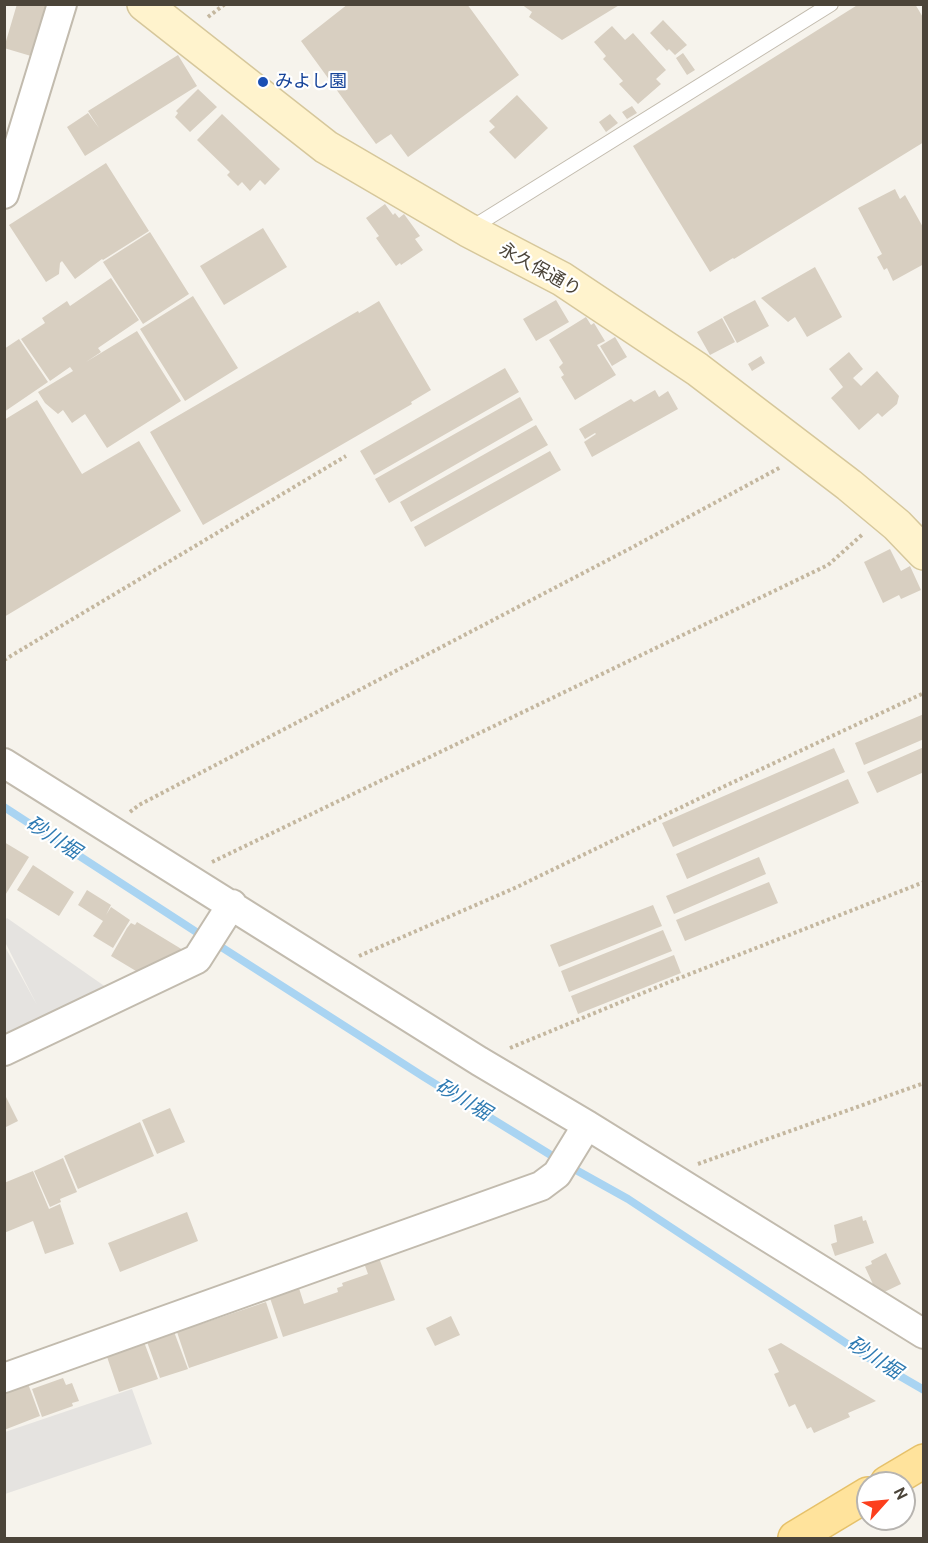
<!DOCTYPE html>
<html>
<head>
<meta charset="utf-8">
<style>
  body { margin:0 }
  #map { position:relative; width:928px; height:1543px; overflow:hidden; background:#f6f3ec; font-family:Cabin,sans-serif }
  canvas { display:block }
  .frame { position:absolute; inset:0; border:6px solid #4b4439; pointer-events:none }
  .north { position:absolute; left:856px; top:1471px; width:60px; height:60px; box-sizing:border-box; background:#fff; border:2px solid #b7b4b0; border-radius:50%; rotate:63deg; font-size:16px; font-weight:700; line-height:24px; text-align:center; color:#4b4439 }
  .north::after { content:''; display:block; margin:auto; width:21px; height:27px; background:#fc3f1d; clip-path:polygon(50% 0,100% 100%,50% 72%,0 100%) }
</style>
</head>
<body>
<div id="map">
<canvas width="928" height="1543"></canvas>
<div class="frame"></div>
<div class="north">N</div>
</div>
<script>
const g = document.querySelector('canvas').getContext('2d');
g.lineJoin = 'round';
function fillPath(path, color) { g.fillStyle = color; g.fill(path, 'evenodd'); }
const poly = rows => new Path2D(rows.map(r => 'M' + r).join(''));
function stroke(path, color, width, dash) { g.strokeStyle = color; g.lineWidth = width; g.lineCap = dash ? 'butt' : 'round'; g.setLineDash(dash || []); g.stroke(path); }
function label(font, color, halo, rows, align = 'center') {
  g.font = font + ' Cabin,"Noto Sans JP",sans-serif'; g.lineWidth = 4.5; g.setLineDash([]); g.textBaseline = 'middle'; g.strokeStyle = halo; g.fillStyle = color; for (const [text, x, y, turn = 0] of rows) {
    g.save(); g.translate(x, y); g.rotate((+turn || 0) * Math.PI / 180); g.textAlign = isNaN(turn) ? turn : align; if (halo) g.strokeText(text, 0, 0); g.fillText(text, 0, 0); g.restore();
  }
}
const parking = poly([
  [7,918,113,992,5,1044,4,945,37,1005,5,942,5,920],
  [132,1389,152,1444,5,1494,5,1432]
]);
const stream = poly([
  [4,807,204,937],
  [215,943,424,1077,567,1165,628,1199,867,1357,924,1390]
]);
const building = poly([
  [17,4,46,4,31,56,4,48],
  [348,4,467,4,519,75,408,157,391,134,376,144,301,41],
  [521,4,621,4,562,40,529,17,532,12],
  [859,4,915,4,924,19,924,142,734,259,733,258,710,272,633,146],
  [663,20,687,45,675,55,669,49,667,51,650,33],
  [612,26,625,40,633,33,666,70,656,79,661,84,638,104,619,84,623,81,603,59,606,56,594,42],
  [683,53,695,70,687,75,676,58],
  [178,55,197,86,85,156,67,127,88,113,99,128,88,111],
  [198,89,217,107,190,132,175,117,178,113,176,111],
  [517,95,548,128,515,159,489,132,495,127,489,121],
  [632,106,637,113,627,119,622,112],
  [222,114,280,169,265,185,260,180,250,191,242,182,238,186,227,175,230,172,197,140],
  [610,114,618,123,606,132,599,122],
  [106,163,149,231,103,260,102,259,75,279,62,261,60,263,59,274,46,282,9,225],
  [895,189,900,199,905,195,924,229,924,264,893,281,887,268,884,270,877,257,882,254,858,208],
  [385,204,393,215,395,213,399,218,404,214,420,236,415,239,423,250,401,265,400,263,396,266,376,238,379,236,366,218],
  [263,228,287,267,224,305,200,266],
  [150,232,189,294,143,324,103,262],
  [815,267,842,317,807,337,795,317,788,322,761,298],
  [111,278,139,320,98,348,101,352,86,362,137,331,181,401,107,448,85,414,72,423,63,410,58,414,45,403,38,392,73,371,70,367,50,381,21,339,45,323,42,318,67,301,70,306],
  [193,296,238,368,185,401,140,329],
  [556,300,569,322,536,341,523,319],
  [755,300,769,326,737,343,723,317],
  [379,301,431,390,411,402,412,404,203,525,150,432,358,311,359,313],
  [586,317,591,325,594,323,605,341,597,345,616,375,575,400,561,377,564,375,559,367,563,363,549,340],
  [722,318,735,342,710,355,697,332],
  [615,337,627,357,612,366,600,346],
  [19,339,48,382,4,412,4,349],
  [849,352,863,369,853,378,861,386,877,371,899,396,897,404,882,417,878,413,859,430,831,398,843,387,829,369],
  [761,356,765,363,752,371,748,364],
  [505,368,519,392,374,475,360,451],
  [655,390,659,397,668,391,678,409,592,457,584,442,596,434,595,433,585,439,579,429,631,399,634,402],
  [520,397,533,420,389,503,375,479],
  [37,400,82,474,139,441,181,511,4,617,4,420],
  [536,425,548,445,411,522,400,502],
  [550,451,561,470,425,547,414,527],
  [890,549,901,571,910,566,921,590,901,599,899,595,883,603,864,562],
  [924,714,924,739,864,765,855,743],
  [924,747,924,772,877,793,867,772],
  [834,748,845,772,673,847,662,823],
  [848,779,859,803,687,879,676,854],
  [4,842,29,857,4,897],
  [759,857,766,874,674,914,666,896],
  [33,865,74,892,59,916,17,890],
  [769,882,778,903,685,941,676,920],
  [87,890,111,905,106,915,111,907,130,920,113,948,93,936,103,921,78,905],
  [653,905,662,926,559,967,550,945],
  [137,922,183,950,179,957,146,977,111,956,127,928,131,923,135,925],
  [663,930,672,951,569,992,561,971],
  [674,955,681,973,578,1014,571,996],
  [4,1093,18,1121,4,1128],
  [170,1108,185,1142,157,1154,142,1120],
  [140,1122,154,1156,78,1189,64,1156],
  [63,1158,77,1192,60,1199,61,1202,50,1207,34,1171],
  [33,1171,49,1209,60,1204,74,1244,45,1254,33,1221,4,1233,4,1183],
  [187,1212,198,1241,120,1272,108,1243],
  [862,1216,863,1221,866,1220,874,1243,835,1256,831,1244,837,1242,834,1225],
  [886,1253,901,1284,878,1295,865,1267,872,1264,871,1261],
  [379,1258,395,1300,283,1337,269,1295,298,1285,304,1304,338,1292,337,1288,343,1286,342,1283,368,1274,364,1263],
  [266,1302,278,1338,189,1368,176,1329,200,1321,201,1324],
  [451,1316,460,1335,435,1346,426,1328],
  [173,1329,188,1369,160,1378,146,1339],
  [144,1342,158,1379,119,1392,105,1351],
  [781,1343,876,1401,848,1413,850,1417,814,1433,811,1427,807,1429,795,1404,789,1407,774,1374,779,1372,768,1349],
  [63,1378,66,1385,72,1383,79,1401,72,1403,73,1406,42,1417,32,1389],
  [27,1381,40,1416,4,1430,4,1386]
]);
const path = poly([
  [208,17,225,4],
  [4,660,346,456],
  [130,812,139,805,631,548,781,467],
  [212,862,828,565,863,534],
  [359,956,517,887,725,786,924,693],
  [510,1048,667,983,924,882],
  [698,1164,924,1083]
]);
const lane = poly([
  [470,229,831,4]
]);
const street = poly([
  [4,194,62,4],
  [4,763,479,1061,587,1125,924,1334],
  [4,1051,197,959,232,904],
  [4,1378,541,1186,557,1174,587,1125]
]);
const secondary = poly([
  [144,4,326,147,468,230,562,279,697,369,849,485,897,525,924,553]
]);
const primary = poly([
  [887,1483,924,1461],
  [795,1538,868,1494]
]);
const markers = [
  [263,82,6,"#1a4fb4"]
];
const transitNames = [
  ["みよし園",275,82]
];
const streetNames = [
  ["永久保通り",540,270,29]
];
const waterNames = [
  ["砂川堀",53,838,33],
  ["砂川堀",463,1100,31],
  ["砂川堀",874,1358,33]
];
fillPath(parking, '#e5e3e0');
stroke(stream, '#a9d4f2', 8);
fillPath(building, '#d8cfc1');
stroke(lane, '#c2bbae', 16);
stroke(street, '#c2bbae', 32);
stroke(secondary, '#d6c79b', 36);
stroke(primary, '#e6c16a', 36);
stroke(path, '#c4b79f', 4, [3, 3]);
stroke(lane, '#fff', 14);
stroke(street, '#fff', 28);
stroke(secondary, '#fff3cd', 33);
stroke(primary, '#ffe39c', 33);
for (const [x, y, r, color] of markers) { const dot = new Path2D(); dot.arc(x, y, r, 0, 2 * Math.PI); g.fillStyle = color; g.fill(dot); stroke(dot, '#fff', 2); }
label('18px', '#164399', '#fff', transitNames, 'left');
label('18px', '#4b4439', '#fff', streetNames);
label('italic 20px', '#2e7ab2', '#fff', waterNames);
</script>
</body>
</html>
